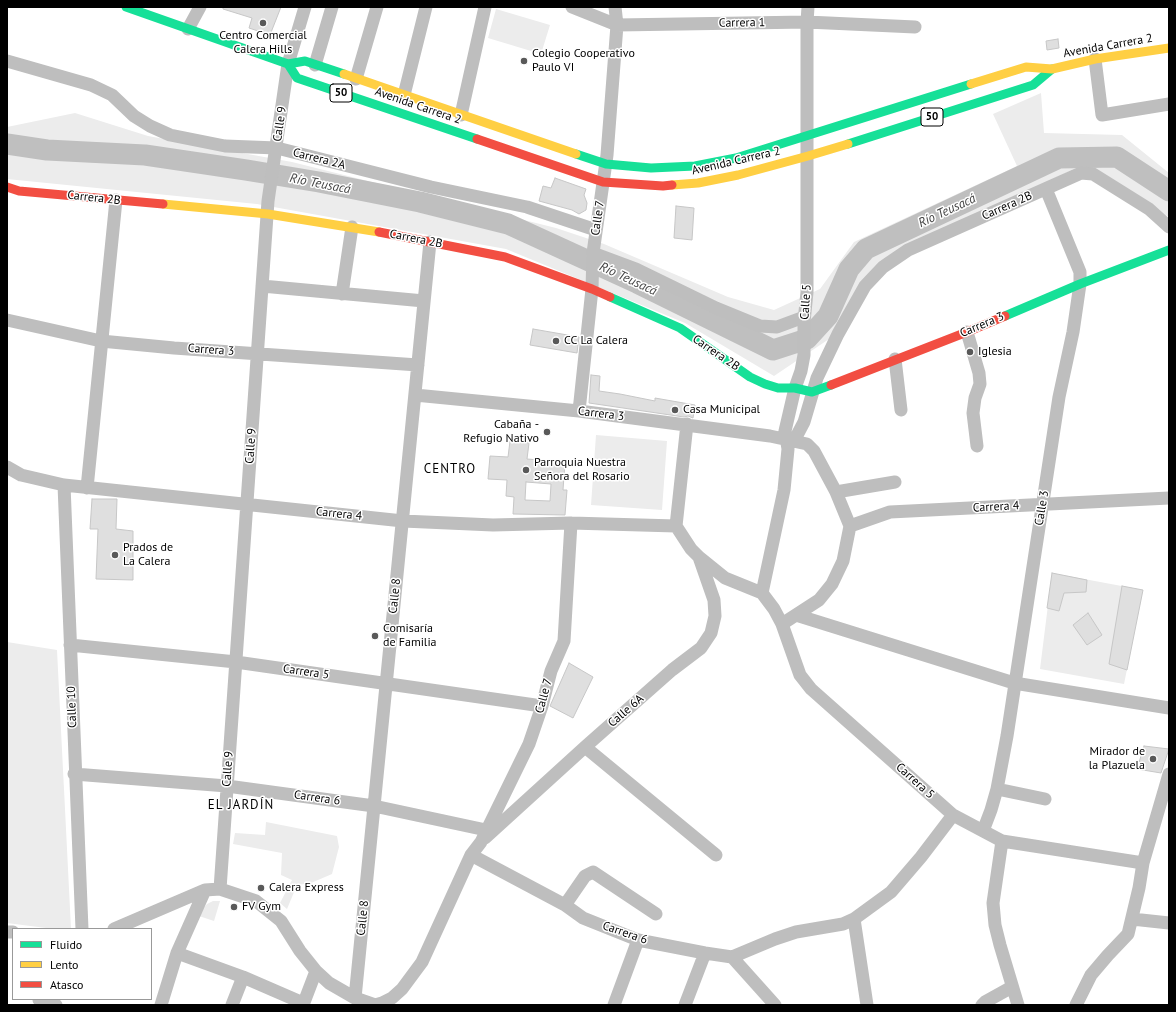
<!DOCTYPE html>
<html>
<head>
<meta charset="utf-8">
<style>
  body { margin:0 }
  #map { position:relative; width:1176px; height:1012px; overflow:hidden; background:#fff; font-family:"PT Sans",sans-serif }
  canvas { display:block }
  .frame { position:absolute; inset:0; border:8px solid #000; pointer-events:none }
  .legend { position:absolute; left:12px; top:928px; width:140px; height:72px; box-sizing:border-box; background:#fff; border:1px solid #999; margin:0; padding:5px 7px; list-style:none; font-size:12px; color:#000 }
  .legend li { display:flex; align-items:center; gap:8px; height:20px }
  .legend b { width:20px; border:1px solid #999 }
</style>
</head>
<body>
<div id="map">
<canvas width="1176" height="1012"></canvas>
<div class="frame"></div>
<ul class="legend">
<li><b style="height:5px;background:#16e098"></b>Fluido</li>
<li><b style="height:5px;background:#ffcf43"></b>Lento</li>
<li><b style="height:5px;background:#f24e42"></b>Atasco</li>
</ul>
</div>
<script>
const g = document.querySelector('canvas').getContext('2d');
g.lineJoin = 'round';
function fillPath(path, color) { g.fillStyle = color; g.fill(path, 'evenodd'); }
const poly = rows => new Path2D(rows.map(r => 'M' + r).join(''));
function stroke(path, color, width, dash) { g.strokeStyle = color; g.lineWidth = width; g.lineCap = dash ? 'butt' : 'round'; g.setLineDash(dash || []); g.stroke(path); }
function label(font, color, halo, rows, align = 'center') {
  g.font = font + ' "PT Sans",sans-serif'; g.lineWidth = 3; g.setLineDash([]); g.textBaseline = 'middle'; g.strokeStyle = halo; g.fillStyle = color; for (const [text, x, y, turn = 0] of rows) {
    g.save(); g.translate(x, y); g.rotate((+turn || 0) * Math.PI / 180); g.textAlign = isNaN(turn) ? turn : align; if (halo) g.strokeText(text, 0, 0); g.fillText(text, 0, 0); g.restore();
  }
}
const green = poly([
  [496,9,550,25,541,54,488,38],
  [1041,93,1044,133,1122,135,1169,173,1169,217,1076,168,880,261,829,339,774,376,685,323,506,249,257,204,7,179,7,127,75,113,148,136,292,162,556,228,604,244,728,297,774,310,820,289,854,242,1017,166,993,114],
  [596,435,667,441,662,510,591,505],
  [1052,573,1143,590,1124,684,1040,669],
  [7,642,57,650,71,929,54,929,7,923],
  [266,822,337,836,339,847,332,874,311,883,297,885,287,909,280,903,292,880,281,875,282,853,233,844,235,833,265,835],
  [213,901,220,901,214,921,199,916,202,910,207,904]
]);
const river = poly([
  [7,144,47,150,145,155,246,170,319,182,420,202,508,224,637,283,773,350,807,339,828,316,849,269,866,249,1059,158,1117,157,1169,191]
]);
const building = poly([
  [223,7,281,7,270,35,249,28,252,18,223,9,223,7],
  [1058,39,1059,48,1047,50,1046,41,1058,39],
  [555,178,586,189,584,195,587,203,586,210,579,214,572,210,539,201,543,186,551,188,555,178],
  [676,206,694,208,692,240,674,238,676,206],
  [533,329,579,337,577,353,530,345,533,329],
  [591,375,600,376,599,391,620,394,655,401,655,398,695,405,693,418,688,416,684,417,589,403,591,375],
  [510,441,529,443,527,459,565,462,563,490,567,490,565,515,513,514,514,497,506,496,507,480,488,479,490,456,508,457,510,441],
  [526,482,551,484,550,501,525,500,526,482],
  [92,499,117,499,116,529,133,531,133,580,96,579,98,529,90,529,92,499],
  [1052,573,1087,580,1086,592,1064,593,1059,611,1047,608,1052,573],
  [1122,586,1143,590,1127,670,1109,664,1122,586],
  [1088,613,1102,635,1087,645,1073,625,1088,613],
  [569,663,593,677,573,718,550,706,569,663],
  [1144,746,1169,749,1161,773,1137,769,1144,746]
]);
const street = poly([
  [572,7,617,25,807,22,915,27],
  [188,29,200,7],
  [1095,59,1102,115,1169,104],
  [7,61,91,85,112,95,134,116,150,126,170,135,225,146,277,148,431,187,527,207,596,230],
  [315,65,332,7],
  [356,79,377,7],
  [404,95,426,7],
  [461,115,485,7],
  [593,253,636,269,716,308,760,326,777,327,804,317],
  [262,286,424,301],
  [342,294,352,227],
  [7,320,101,341,174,348,418,365],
  [967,332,979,373,980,384,975,398,973,413,977,446],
  [895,359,901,410],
  [415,395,579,411,770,436,807,444,814,451,836,492,850,526,843,561,832,584,819,600,782,624],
  [579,411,592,289,593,253,607,155,617,25,615,7],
  [794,441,804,422,817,378,838,334,865,286,883,267,908,250,1081,173,1093,174,1149,209,1169,227],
  [7,467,21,475,64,485,403,521,493,525,571,523,676,526],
  [64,485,82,929],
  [87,488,116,200],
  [836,492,895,482],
  [676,526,691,549,699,557,725,578,762,593],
  [676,526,687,424],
  [850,526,890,512,1169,498],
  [762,593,784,490,788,449,785,431,795,388,801,371,804,355,804,322,807,292,807,22,808,7],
  [762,593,774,609,782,624,800,675,811,689,953,815,1002,841,1143,863],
  [796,615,1014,683,1169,708],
  [70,645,236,662,542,706],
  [585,747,716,855],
  [74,774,227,786,374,806,486,830],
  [997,789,1045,799],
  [983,831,991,810,997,789,1007,736,1059,397,1073,332,1080,284,1080,272,1046,189],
  [485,838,585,747,672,670,701,648,711,633,715,616,714,600,699,557],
  [1002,841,993,903,995,925,1000,945,1018,1005],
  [471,855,565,905,583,918,638,940,705,953,732,957,775,1005],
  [220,889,268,201,288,64,305,7],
  [565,905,585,876,593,872,656,914],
  [854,919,867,1005],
  [1132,919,1169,923],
  [114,929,205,890,220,889,256,901,281,921,300,951,316,971,329,983,355,998,375,1005],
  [7,932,13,932],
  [177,953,243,977,303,1003],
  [732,957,775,939,796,932,843,924,854,919,891,892,921,857,953,815],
  [355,998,430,242],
  [39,1000,56,1005],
  [161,1005,177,953,205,890],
  [232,1005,243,977],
  [303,1005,316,971],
  [375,1005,382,1003,392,998,402,989,422,962,471,855,481,842,529,744,542,706,551,671,564,641,571,523],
  [614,1005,638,940],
  [685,1005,705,953],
  [982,1005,985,1002,1012,987],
  [1076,1005,1091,975,1108,955,1128,934,1139,888,1143,863,1169,774]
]);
const fast = poly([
  [126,7,288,64,305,61,344,74],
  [288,64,297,78,477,139],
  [848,144,1033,85,1052,69],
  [576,154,606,164,651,168,695,166,736,158,971,84],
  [610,297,680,328,750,377,765,384,778,388,795,388,812,392,831,385],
  [1005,316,1080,284,1169,250]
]);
const slow = poly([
  [344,74,576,154],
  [971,84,1026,67,1052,69,1095,59,1169,48],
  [672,185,698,183,738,175,808,156,848,144],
  [163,204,268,214,379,232]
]);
const jam = poly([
  [477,139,603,182,663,186,672,185],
  [7,187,19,191,163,204],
  [379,232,505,257,592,289,610,297],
  [831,385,967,332,1005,316]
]);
const markers = [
  [263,23,4,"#595959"],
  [524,61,4,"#595959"],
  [556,341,4,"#595959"],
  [970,352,4,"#595959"],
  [675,410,4,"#595959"],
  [547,432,4,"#595959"],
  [526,470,4,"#595959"],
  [115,555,4,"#595959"],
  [375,636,4,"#595959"],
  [1153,759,4,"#595959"],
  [261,888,4,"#595959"],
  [234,907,4,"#595959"]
];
const shields = [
  [341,93,22],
  [932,117,22]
];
const shieldNames = [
  ["50",341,93],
  ["50",932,117]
];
const streetNames = [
  ["Carrera 1",742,23,-1],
  ["Avenida Carrera 2",1108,46,-10],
  ["Avenida Carrera 2",418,106,19],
  ["Calle 9",280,124,-82],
  ["Carrera 2A",319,159,14],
  ["Avenida Carrera 2",736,161,-13],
  ["Carrera 2B",94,198,6],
  ["Carrera 2B",1007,206,-24],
  ["Calle 7",598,218,-82],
  ["Carrera 2B",416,239,11],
  ["Calle 5",806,302,-86],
  ["Carrera 3",982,325,-23],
  ["Carrera 3",211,350,4],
  ["Carrera 2B",716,353,34],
  ["Carrera 3",601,414,7],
  ["Calle 9",251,446,-86],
  ["Carrera 4",996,507,-3],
  ["Calle 3",1042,508,-81],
  ["Carrera 4",339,514,6],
  ["Calle 8",395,596,-84],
  ["Carrera 5",306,672,8],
  ["Calle 7",544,696,-75],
  ["Calle 10",72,707,-92],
  ["Calle 6A",626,711,-41],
  ["Calle 9",228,769,-86],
  ["Carrera 5",915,781,42],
  ["Carrera 6",317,798,8],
  ["Calle 8",363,918,-84],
  ["Carrera 6",625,933,19]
];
const poiNames = [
  ["Centro Comercial",263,36,"center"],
  ["Calera Hills",263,50,"center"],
  ["Colegio Cooperativo",532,54],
  ["Paulo VI",532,68],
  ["CC La Calera",564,341],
  ["Iglesia",978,352],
  ["Casa Municipal",683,410],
  ["Cabaña -",539,425,"right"],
  ["Refugio Nativo",539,439,"right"],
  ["Parroquia Nuestra",534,463],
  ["Señora del Rosario",534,477],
  ["Prados de",123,548],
  ["La Calera",123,562],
  ["Comisaría",383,629],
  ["de Familia",383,643],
  ["Mirador de",1145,752,"right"],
  ["la Plazuela",1145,766,"right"],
  ["Calera Express",269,888],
  ["FV Gym",242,907]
];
const waterNames = [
  ["Río Teusacá",320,184,11],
  ["Río Teusacá",947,211,-25],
  ["Río Teusacá",628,279,25]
];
const neighbourhoodNames = [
  ["CENTRO",450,469],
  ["EL JARDÍN",241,805]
];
fillPath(green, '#ececec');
stroke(river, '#bfbfbf', 21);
fillPath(building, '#dfdfdf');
stroke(building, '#c7c7c7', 1);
stroke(street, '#bebebe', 13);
stroke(fast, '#16e098', 9);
stroke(slow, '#ffcf43', 9);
stroke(jam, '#f24e42', 9);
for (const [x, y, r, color] of markers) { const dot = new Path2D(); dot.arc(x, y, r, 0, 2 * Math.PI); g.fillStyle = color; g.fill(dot); stroke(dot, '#fff', 1.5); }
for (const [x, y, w] of shields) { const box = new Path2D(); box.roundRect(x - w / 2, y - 9, w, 18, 3); g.fillStyle = '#fff'; g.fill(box); stroke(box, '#000', 1); }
label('bold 11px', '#000', null, shieldNames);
label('12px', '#000', '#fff', streetNames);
label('12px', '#000', '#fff', poiNames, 'left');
label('italic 13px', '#444', '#fff', waterNames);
g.letterSpacing = '1px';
label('13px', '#000', '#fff', neighbourhoodNames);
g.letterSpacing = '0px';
</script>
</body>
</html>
